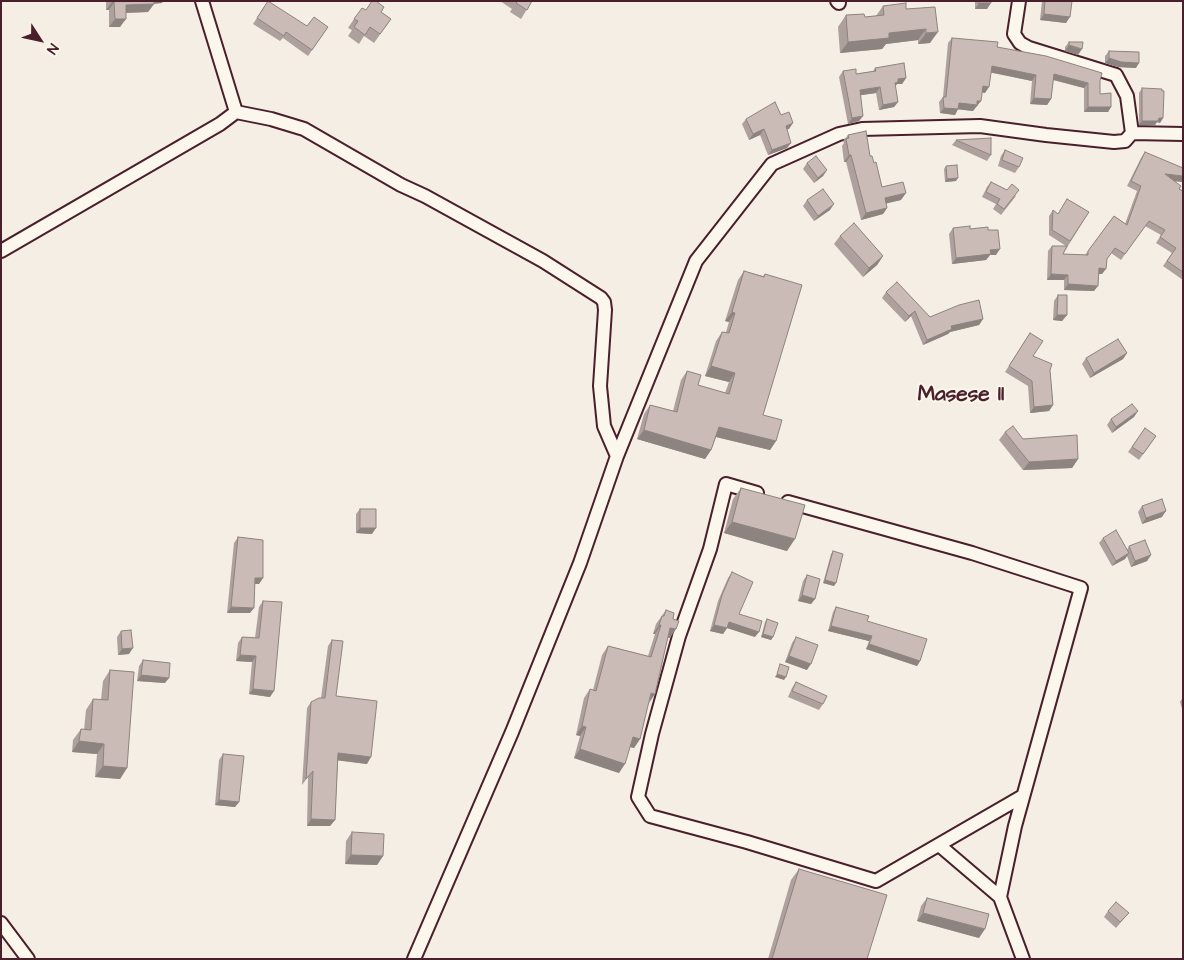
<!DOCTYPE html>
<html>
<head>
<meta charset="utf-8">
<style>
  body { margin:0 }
  #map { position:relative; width:1184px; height:960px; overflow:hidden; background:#f4eee4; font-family:"Architects Daughter",sans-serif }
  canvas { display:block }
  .frame { position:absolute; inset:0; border:2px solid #4a1f2b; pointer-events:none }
  .north { position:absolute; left:15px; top:15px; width:50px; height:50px; -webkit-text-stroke:4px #fbf7ec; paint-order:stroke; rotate:125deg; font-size:14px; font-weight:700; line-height:20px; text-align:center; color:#4a1f2b }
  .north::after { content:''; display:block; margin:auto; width:18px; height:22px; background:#4a1f2b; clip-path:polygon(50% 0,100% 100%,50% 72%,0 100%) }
</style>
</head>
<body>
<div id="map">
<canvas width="1184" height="960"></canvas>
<div class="frame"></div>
<div class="north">N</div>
</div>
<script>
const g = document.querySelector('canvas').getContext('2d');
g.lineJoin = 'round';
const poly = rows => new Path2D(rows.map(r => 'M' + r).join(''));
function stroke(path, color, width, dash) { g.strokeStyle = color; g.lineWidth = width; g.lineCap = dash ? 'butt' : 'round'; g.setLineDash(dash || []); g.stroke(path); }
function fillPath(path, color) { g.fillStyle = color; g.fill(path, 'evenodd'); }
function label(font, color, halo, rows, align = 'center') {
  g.font = font + ' "Architects Daughter",sans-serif'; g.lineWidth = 4; g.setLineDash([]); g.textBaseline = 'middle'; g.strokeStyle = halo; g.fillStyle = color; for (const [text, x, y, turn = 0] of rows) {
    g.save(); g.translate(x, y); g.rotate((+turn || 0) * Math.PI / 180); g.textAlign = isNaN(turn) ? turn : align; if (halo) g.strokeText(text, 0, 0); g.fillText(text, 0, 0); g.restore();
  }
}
const minor = poly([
  [837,1,839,3],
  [1019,1,1014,34,1020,43,1029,48,1116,75,1127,96,1132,133,1183,134],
  [236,112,271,119,304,129,401,185,425,196,543,261,601,298,604,302,605,310,600,386,604,426,617,456],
  [1,251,220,124,236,112,202,1],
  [757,493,726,484,710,549,679,636,652,734,638,797,650,816,747,842,876,881,1023,796],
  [788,502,972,553,1081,588,1015,826,1000,897,1023,959],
  [939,845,1000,897],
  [1,923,28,959],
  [414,959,512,732,580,563,617,456,696,261,772,164,839,134,862,129,980,126,1046,135,1114,142,1125,141,1132,133]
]);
const wall = poly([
  [106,1,163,1,162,3,154,4,148,12,126,13,120,27,109,27,109,10,106,10],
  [500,1,532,1,521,19,510,12,512,9],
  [975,1,991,1,987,9,975,9],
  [1042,1,1072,1,1066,23,1040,20],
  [883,6,906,9,935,7,930,43,918,44,918,40,886,44,882,49,840,53,838,27,846,15,865,17,876,16],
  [264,7,307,26,328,27,308,56,283,38,280,41,253,24],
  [366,10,381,12,391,19,374,43,364,36,359,44,348,36,352,30,348,28,356,16],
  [952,38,997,47,1100,81,1100,94,1111,107,1108,112,1084,112,1084,88,1053,80,1051,99,1047,105,1030,104,1032,81,991,72,985,93,982,92,977,107,976,106,973,111,958,109,955,115,940,113,939,102,943,97,948,43],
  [1069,42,1078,55,1065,51,1065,47],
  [1109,51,1136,68,1118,67,1105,63,1105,56],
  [875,68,906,78,902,84,897,84,895,87,898,102,894,107,879,110,876,93,860,95,863,116,859,121,848,124,839,77,843,71,856,74,873,71],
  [1142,88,1163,118,1160,123,1157,122,1155,125,1139,125,1139,93],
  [781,115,789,129,787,129,787,148,768,155,760,135,749,140,742,124,746,119],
  [848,135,870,156,874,163,882,187,901,200,886,203,887,208,883,214,861,220,846,162,844,162,842,146,844,143,843,141],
  [956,140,991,155,987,161,952,145],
  [1005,150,1019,167,1015,173,998,166,1001,156],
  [1145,152,1183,182,1175,181,1179,189,1183,191,1183,280,1163,266,1172,253,1156,243,1161,235,1145,226,1121,260,1111,253,1107,259,1102,274,1098,274,1094,291,1064,290,1064,280,1047,280,1048,251,1052,246,1066,246,1049,235,1049,216,1053,210,1058,214,1067,199,1089,212,1063,254,1085,255,1114,216,1125,224,1137,191,1127,186,1141,158],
  [807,163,827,170,823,176,814,183,803,169],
  [946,166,956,181,945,182,944,169],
  [991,182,1016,196,1001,215,993,209,996,204,982,197,987,187],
  [807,200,830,210,814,221,803,206],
  [953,228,988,230,996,255,990,255,986,260,952,264,949,234],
  [840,236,883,256,877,265,863,277,834,244],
  [744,271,763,276,765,274,763,415,776,441,770,450,716,437,711,450,705,459,637,439,644,414,650,405,673,411,681,380,687,371,698,385,725,393,729,382,705,376,716,341,722,332,726,332,729,322,725,321,738,280],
  [886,292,930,317,983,319,979,325,950,332,948,334,923,345,911,316,905,322,882,298],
  [1058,295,1067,315,1062,321,1053,320,1054,301],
  [1030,333,1033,356,1050,370,1053,405,1049,411,1030,413,1028,386,1005,372],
  [1127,353,1123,359,1090,378,1082,364,1086,358],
  [1134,417,1112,433,1107,425,1111,419],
  [1145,428,1156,436,1139,460,1128,452],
  [1005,432,1023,439,1078,459,1072,468,1023,470,999,440],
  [741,488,787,551,724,533,733,499],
  [1142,506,1162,517,1142,524,1138,512],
  [360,509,372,534,356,533,356,514],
  [238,537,263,578,259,584,255,584,250,613,227,613,234,543],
  [1103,538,1127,550,1129,546,1151,555,1147,561,1131,567,1127,556,1125,559,1112,566,1099,543],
  [833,551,834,586,823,583,831,554],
  [732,572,739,614,755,637,727,628,723,634,710,631,718,601,728,578],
  [807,575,815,599,811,604,798,601,803,581],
  [263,601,270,697,249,694,252,662,236,661,238,643,242,637,255,638,259,607],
  [836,607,867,621,920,661,917,666,866,649,869,641,828,631,833,612],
  [666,610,673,619,670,638,668,638,648,703,640,739,634,748,630,747,619,773,574,758,580,736,576,735,584,698,590,689,593,690,602,655,608,646,648,656,655,634,653,634,656,624],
  [767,619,773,637,771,640,761,637,765,622],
  [121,631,129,654,118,655,117,637],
  [796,637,807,670,785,662,792,643],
  [332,640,336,696,367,764,338,760,335,820,330,826,307,826,308,777,302,785,307,708,311,702,321,698,328,646],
  [143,660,165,683,137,681,139,666],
  [110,670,127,768,120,779,95,777,97,754,72,752,73,740,81,729,84,730,86,710,93,699,101,700,103,681],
  [796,682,823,704,819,710,788,697,792,688],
  [1183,697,1183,712,1180,702],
  [223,754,239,802,235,807,215,805,219,760],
  [352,832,383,856,377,865,345,864,346,841],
  [799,869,867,959,768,959,791,880],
  [927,898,979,938,917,921,921,906],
  [1108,911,1129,913,1116,928,1104,917]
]);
const shadedWall = poly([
  [150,1,163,1,162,3,148,4],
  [112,2,114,2,109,10,106,10],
  [979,3,991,3,987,9,975,9],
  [154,4,148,12,120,13,126,5],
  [1044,14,1070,17,1066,23,1040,20],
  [115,19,126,19,120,27,109,27],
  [926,29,918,40,886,44,882,49,840,53,848,42,889,33],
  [938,32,930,43,918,44,926,33],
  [1069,45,1082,49,1078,55,1065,51],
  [1109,58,1139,63,1136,68,1118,67,1105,63],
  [992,66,1036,75,1032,81,988,72],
  [1054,74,1088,83,1084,88,1050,79],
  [906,78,902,84,897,84,894,88,891,89,898,79],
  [983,86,989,87,985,93,979,92],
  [880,87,876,93,856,96,860,90],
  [1034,98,1051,99,1047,105,1030,104],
  [977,101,981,101,973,111,955,109,959,103],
  [898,102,894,107,879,110,883,105],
  [1088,107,1111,107,1108,112,1084,112],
  [944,108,958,109,955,115,940,113],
  [863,116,859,121,848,124,852,118],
  [1159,118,1163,118,1160,123,1157,122,1155,125,1139,125,1142,121],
  [793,123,789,129,782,131,786,126],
  [764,129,760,135,749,140,753,134],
  [791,143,787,148,768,155,772,150],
  [849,155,851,155,846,162,844,162],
  [827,170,823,176,814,183,818,178],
  [1165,174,1183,176,1183,182,1161,180],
  [958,178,956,181,945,182,947,179],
  [906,193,901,200,880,205,885,198],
  [834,204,830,210,814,221,818,216],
  [887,208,883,214,861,220,866,213],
  [1000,249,996,255,990,255,986,260,952,264,956,258,990,250],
  [883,256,877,265,863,277,869,268],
  [1099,268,1106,269,1102,274,1095,274],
  [1051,274,1068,275,1064,280,1047,280],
  [1068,284,1098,286,1094,291,1064,290],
  [915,311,911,316,905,322,909,316],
  [732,312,735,313,729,322,725,321],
  [1057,315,1067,315,1062,321,1053,320],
  [983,319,979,325,950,332,948,334,923,345,927,340,951,326],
  [1127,353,1123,359,1090,378,1094,373],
  [711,366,735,373,729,382,705,376],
  [1053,405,1049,411,1030,413,1034,407],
  [1138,411,1134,417,1112,433,1116,427],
  [719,427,776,441,770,450,712,436],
  [644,430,711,450,705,459,637,439],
  [1078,459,1072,468,1023,470,1029,462],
  [1166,511,1162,517,1142,524,1146,518],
  [732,522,795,539,787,551,724,533],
  [360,528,376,528,372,534,356,533],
  [1129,553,1125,559,1112,566,1116,561],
  [1151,555,1147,561,1131,567,1135,561],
  [255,578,263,578,259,584,251,584],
  [825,580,836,583,834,586,823,583],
  [802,595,815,599,811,604,798,601],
  [231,607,254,608,250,613,227,613],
  [729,622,759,632,755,637,727,628,723,634,710,631,714,625],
  [659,625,661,625,655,634,653,634],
  [831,626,872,636,869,641,828,631],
  [670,628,676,629,670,638,664,636],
  [763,634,773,637,771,640,761,637],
  [869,644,920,661,917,666,866,649],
  [133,648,129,654,118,655,122,649],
  [240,655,256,656,252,662,236,661],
  [789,656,811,664,807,670,785,662],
  [777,674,786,677,784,680,775,677],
  [141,675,169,678,165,683,137,681],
  [253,689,274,691,270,697,249,694],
  [651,693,655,694,649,703],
  [582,726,586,727,580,736,576,735],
  [633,737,640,739,634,748,626,746],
  [79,741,104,744,97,754,72,752],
  [580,749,625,764,619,773,574,758],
  [338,753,371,757,367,764,334,760],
  [103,766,127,768,120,779,95,777],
  [219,800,239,802,235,807,215,805],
  [311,819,335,820,330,826,307,826],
  [351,855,383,856,377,865,345,864],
  [923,913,985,929,979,938,917,921]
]);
const building = poly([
  [112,1,154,1,154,4,126,5,126,19,115,19,114,2,112,2,112,1],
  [268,1,307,26,314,17,328,27,312,50,286,32,284,36,257,18,268,1],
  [372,1,376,1,384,7,381,12,391,19,380,34,370,27,365,35,354,27,358,21,354,19,362,8,366,10,372,1],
  [518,1,532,1,527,10,516,3,518,1],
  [979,1,991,1,991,3,979,3,979,1],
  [1045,1,1072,1,1070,17,1044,14,1045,1],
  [906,3,906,9,935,7,938,32,926,33,926,29,889,33,889,38,848,42,846,15,864,14,865,17,884,15,883,6,906,3],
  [952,38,998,42,997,47,1046,56,1102,73,1100,81,1100,94,1111,93,1111,107,1088,107,1088,83,1054,74,1051,99,1034,98,1036,75,992,66,989,87,983,86,981,101,977,101,977,105,959,103,958,109,944,108,943,97,946,97,952,38],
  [1069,42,1083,42,1082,49,1069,45,1069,42],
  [1109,51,1139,52,1139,63,1121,62,1109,58,1109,51],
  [904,63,906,78,898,79,898,82,895,83,898,102,883,105,880,87,860,90,863,116,852,118,843,71,856,69,856,74,876,71,875,68,904,63],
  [1142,88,1162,89,1162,91,1164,91,1163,118,1159,118,1158,121,1142,121,1142,88],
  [775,102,781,115,789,112,793,123,786,126,791,143,772,150,764,129,753,134,746,119,775,102],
  [866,131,870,156,872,156,874,163,876,162,882,187,903,182,906,193,885,198,887,208,866,213,851,155,849,155,846,139,849,138,848,135,866,131],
  [991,138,991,155,956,140,991,138],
  [1005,150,1023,158,1019,167,1002,160,1005,150],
  [1145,152,1183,168,1183,176,1165,174,1181,186,1179,189,1183,191,1183,272,1167,261,1176,248,1160,237,1165,230,1149,221,1125,254,1115,248,1107,259,1106,269,1099,268,1098,286,1068,284,1068,275,1051,274,1052,246,1067,246,1063,254,1088,255,1088,251,1114,216,1127,225,1141,186,1131,181,1145,152],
  [816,156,827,170,818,178,807,163,816,156],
  [957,165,958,178,947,179,946,166,957,165],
  [991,182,1007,190,1012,184,1019,190,1004,209,997,204,1000,199,986,192,991,182],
  [823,189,834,204,818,216,807,200,823,189],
  [1067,199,1089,212,1070,241,1052,230,1053,210,1058,214,1067,199],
  [854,223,883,256,869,268,840,236,854,223],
  [970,226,970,229,988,227,988,230,998,230,1000,249,990,250,991,254,956,258,953,228,970,226],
  [744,271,764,277,765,274,802,285,763,415,782,420,776,441,719,427,711,450,644,430,650,405,677,412,687,371,701,375,698,385,729,394,735,373,711,366,722,332,729,333,735,313,732,312,744,271],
  [897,282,930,317,959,305,979,300,983,319,951,326,952,329,927,340,915,311,909,316,886,292,897,282],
  [1058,295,1067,295,1067,315,1057,315,1058,295],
  [1030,333,1043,341,1033,356,1052,364,1050,370,1053,405,1034,407,1032,381,1009,366,1030,333],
  [1118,339,1127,353,1094,373,1086,358,1118,339],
  [1132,404,1138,411,1116,427,1111,419,1132,404],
  [1013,426,1023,439,1077,435,1078,459,1029,462,1005,432,1013,426],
  [1145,428,1156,436,1143,454,1132,447,1145,428],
  [741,488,805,505,795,539,732,522,741,488],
  [1162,499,1166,511,1146,518,1142,506,1162,499],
  [360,509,376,509,376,528,360,528,360,509],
  [1116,530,1129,553,1116,561,1103,538,1116,530],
  [238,537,263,540,263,578,255,578,254,608,231,607,238,537],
  [1145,540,1151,555,1135,561,1129,546,1145,540],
  [833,551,843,554,836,583,825,580,833,551],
  [732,572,753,582,739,614,762,621,759,632,729,622,727,628,714,625,722,595,732,572],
  [807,575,820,579,815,599,802,595,807,575],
  [263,601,282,602,274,691,253,689,256,656,240,655,242,637,259,638,263,601],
  [836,607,869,616,867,621,927,639,920,661,869,644,872,636,831,626,836,607],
  [666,610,674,613,673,619,679,621,676,629,670,628,655,694,651,693,640,739,633,737,625,764,580,749,586,727,582,726,590,689,596,691,608,646,651,657,661,625,659,625,662,616,664,616,666,610],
  [767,619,778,623,773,637,763,634,767,619],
  [131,630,133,648,122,649,121,631,131,630],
  [796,637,818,645,811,664,789,656,796,637],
  [332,640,343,641,336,696,377,701,371,757,338,753,335,820,311,819,313,771,306,779,311,702,319,698,325,698,332,640],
  [143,660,170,663,169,678,141,675,143,660],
  [780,664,789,667,786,677,777,674,780,664],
  [110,670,134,672,127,768,103,766,104,744,79,741,81,729,91,730,93,699,108,700,110,670],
  [796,682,827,696,823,704,792,691,796,682],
  [223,754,244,756,239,802,219,800,223,754],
  [352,832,384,834,383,856,351,855,352,832],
  [799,869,887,895,867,959,772,959,799,869],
  [927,898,989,914,985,929,923,913,927,898],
  [1116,902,1129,913,1120,922,1108,911,1116,902]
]);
const quarterNames = [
  ["Masese II",961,396]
];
stroke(minor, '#4a1f2b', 16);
stroke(minor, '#fbf7ec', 12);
fillPath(wall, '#aea19d');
fillPath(shadedWall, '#8d837f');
fillPath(building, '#cabbb6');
stroke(building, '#8d837f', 1);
label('bold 21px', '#4a1f2b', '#fbf7ec', quarterNames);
</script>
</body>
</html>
